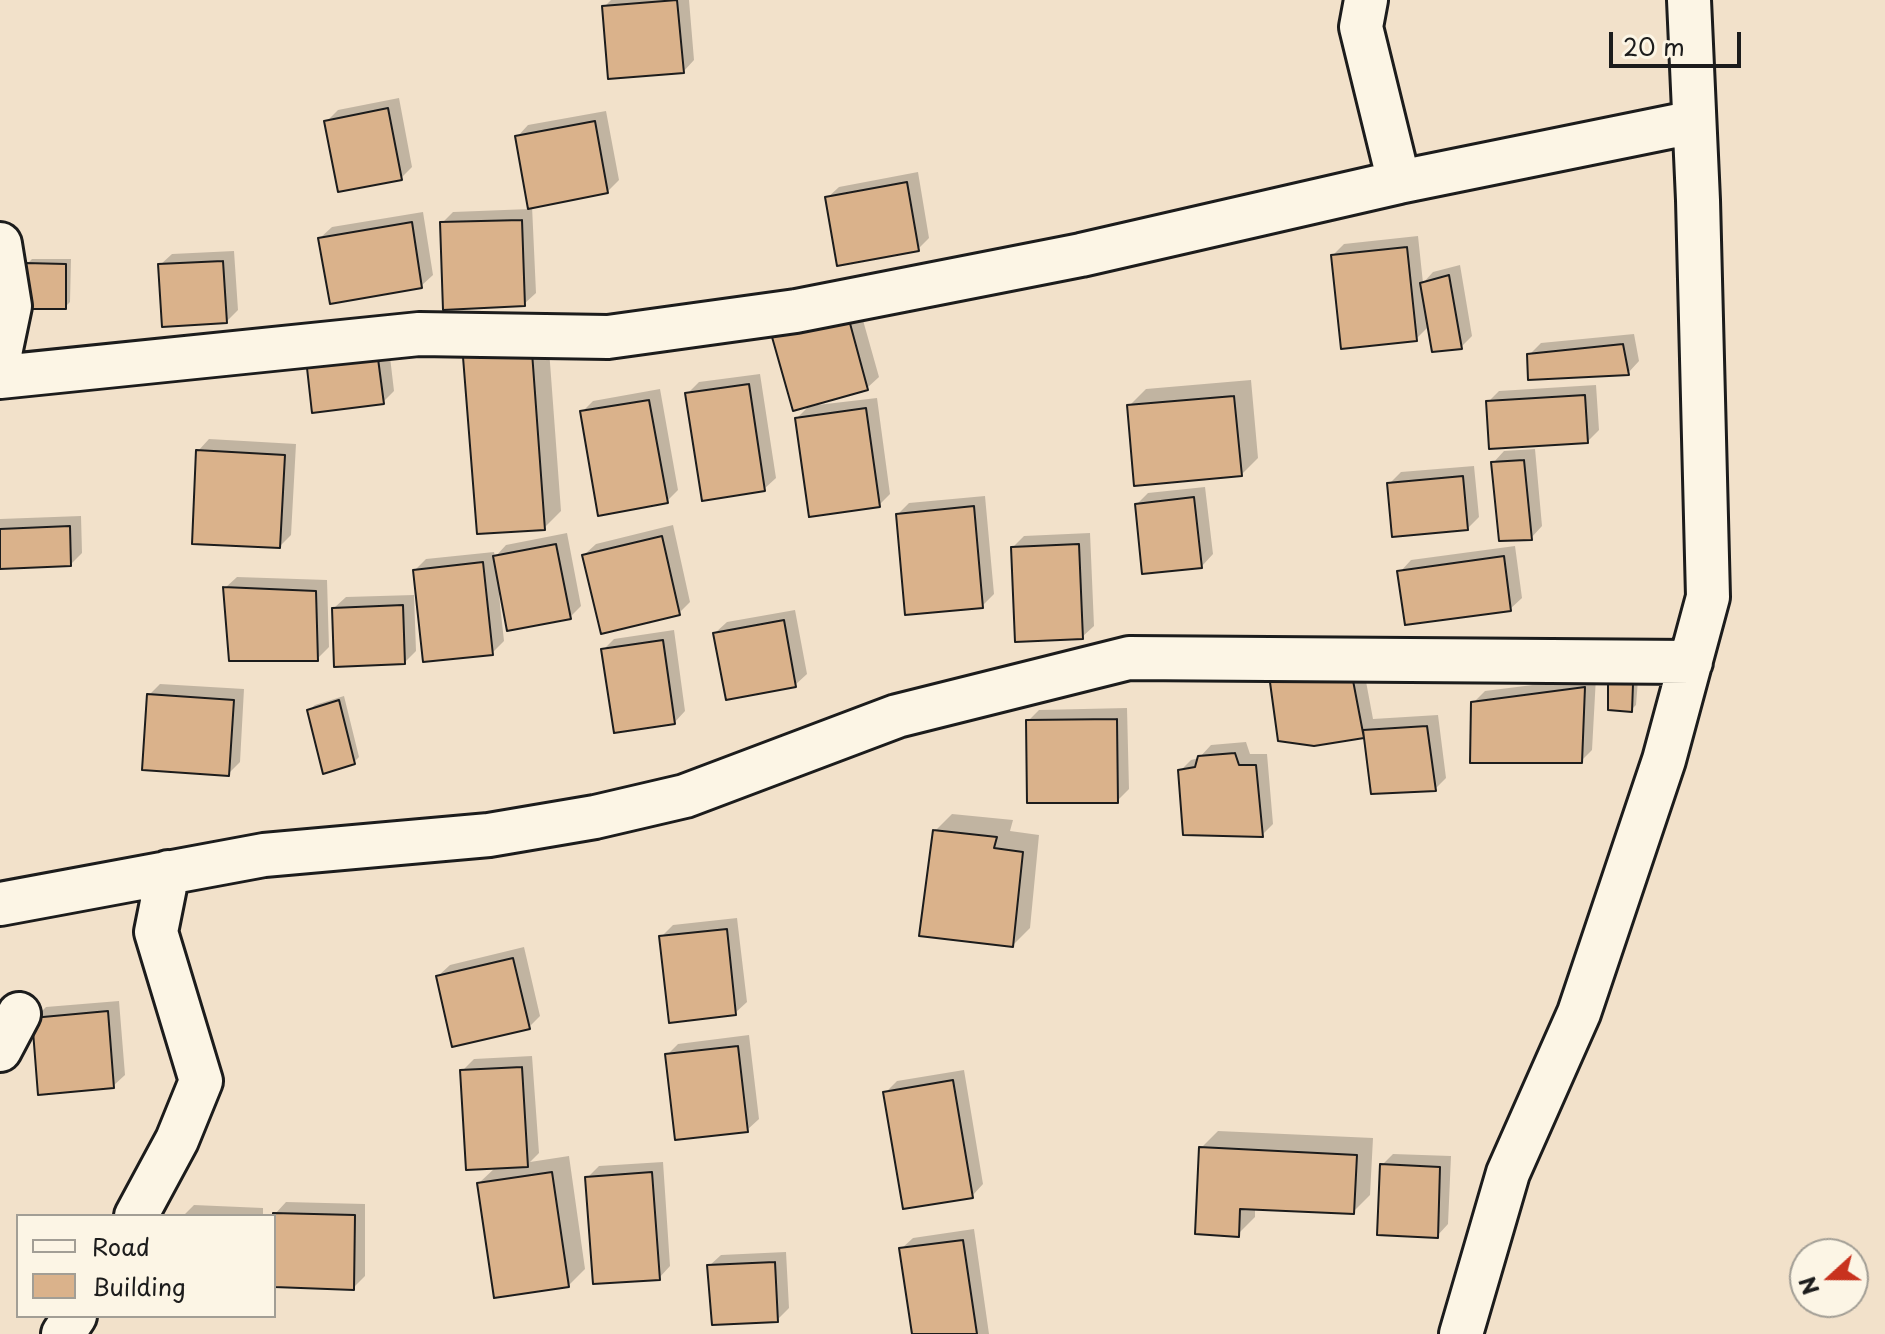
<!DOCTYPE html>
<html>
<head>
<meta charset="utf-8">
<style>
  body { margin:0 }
  #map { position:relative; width:1885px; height:1334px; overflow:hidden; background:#f2e1ca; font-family:"Playpen Sans",sans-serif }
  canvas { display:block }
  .legend { position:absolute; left:16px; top:1214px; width:260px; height:104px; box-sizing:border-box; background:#fcf5e5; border:2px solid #a29e95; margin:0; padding:10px 14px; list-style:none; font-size:24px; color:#1c1c1c }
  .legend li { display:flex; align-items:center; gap:16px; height:40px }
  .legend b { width:40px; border:2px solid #a29e95 }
  .north { position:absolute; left:1789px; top:1238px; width:80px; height:80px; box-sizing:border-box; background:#fcf5e5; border:2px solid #a29e95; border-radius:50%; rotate:249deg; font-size:22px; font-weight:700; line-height:32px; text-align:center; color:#1c1c1c }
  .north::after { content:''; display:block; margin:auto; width:28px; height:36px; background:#c8321e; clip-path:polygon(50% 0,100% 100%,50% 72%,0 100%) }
  .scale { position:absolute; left:1609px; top:32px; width:132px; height:36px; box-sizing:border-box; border:4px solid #1c1c1c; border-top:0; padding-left:10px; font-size:24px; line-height:28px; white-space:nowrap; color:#1c1c1c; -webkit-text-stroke:6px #fcf5e5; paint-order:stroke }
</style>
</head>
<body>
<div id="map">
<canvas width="1885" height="1334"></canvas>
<ul class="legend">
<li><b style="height:10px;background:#fcf5e5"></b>Road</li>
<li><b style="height:22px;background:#dab28b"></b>Building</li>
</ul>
<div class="north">N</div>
<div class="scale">20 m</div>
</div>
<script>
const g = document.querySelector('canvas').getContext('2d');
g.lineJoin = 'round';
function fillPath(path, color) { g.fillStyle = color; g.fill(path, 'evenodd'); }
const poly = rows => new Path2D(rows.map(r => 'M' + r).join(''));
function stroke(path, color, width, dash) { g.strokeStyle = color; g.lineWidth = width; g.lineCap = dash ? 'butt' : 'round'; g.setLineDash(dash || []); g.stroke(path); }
const shadow = poly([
  [611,0,689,0,694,60,683,72,604,7],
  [399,98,412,167,401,178,326,122,338,110],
  [606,111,619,180,607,192,532,206,536,293,524,304,442,223,453,212,530,209,517,137,528,125],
  [918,172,929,238,918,249,827,198,839,187],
  [423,212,433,275,421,286,320,238,332,227],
  [1418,236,1423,283,1433,272,1460,265,1472,336,1461,347,1429,326,1416,339,1333,255,1344,244],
  [234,251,238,310,226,322,160,265,172,254],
  [32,259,71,259,70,302,65,307,27,264],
  [859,306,879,377,867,388,774,337,786,326],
  [1634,334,1639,361,1628,373,1530,354,1541,343],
  [548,336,561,511,544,528,465,358,482,341],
  [388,340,394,391,383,402,314,411],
  [760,374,776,478,764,489,687,394,699,382],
  [1251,380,1258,458,1241,475,1129,406,1146,389],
  [1596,385,1599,430,1588,441,1488,402,1499,391],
  [660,389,678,490,667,501,582,412,593,401],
  [877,398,890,494,879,505,797,418,809,406],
  [209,439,296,444,291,535,280,546,198,451],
  [1535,449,1542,526,1531,538,1493,463,1504,451],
  [1474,466,1479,517,1467,529,1389,484,1401,472],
  [1205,487,1213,554,1202,566,1137,504,1148,493],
  [985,496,994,594,982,606,898,514,909,503],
  [81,516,82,553,71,564,0,567,0,519],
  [673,525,690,602,679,613,584,555,596,544],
  [567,533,581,606,570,617,499,595,504,641,492,653,415,570,426,559,494,552,495,557,506,545],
  [1090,533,1094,626,1082,637,1013,547,1024,536],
  [1515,546,1522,598,1510,609,1400,572,1411,560],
  [237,577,327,580,329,647,317,659,225,588],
  [414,595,416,651,405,662,334,608,346,597],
  [795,610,807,674,795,685,715,633,727,622],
  [674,630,685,711,674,723,603,650,614,639],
  [1362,660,1373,719,1438,715,1446,778,1435,789,1366,736,1314,744],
  [1596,677,1592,750,1581,761,1473,703,1485,691],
  [1615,679,1638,680,1636,705,1631,710,1610,685],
  [160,684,244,689,240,762,228,774,149,695],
  [344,696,359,757,354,762,309,710,315,705],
  [1127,708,1129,789,1117,801,1028,721,1039,710],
  [1246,742,1250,754,1267,754,1273,824,1262,835,1180,771,1191,760,1199,758,1211,745],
  [952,814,1013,820,1010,831,1039,835,1030,928,1013,945,935,831],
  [737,918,747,1002,735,1013,661,937,673,925],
  [524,947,540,1016,529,1027,438,976,450,965],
  [119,1001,125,1075,113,1086,34,1019,46,1007],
  [749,1035,759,1119,747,1130,667,1055,678,1044],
  [532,1056,539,1153,530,1162,569,1156,585,1269,568,1286,479,1183,496,1167,462,1071,474,1059],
  [964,1070,983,1184,972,1196,885,1093,897,1081],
  [1218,1131,1373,1138,1370,1195,1353,1212,1255,1208,1255,1217,1238,1234,1201,1148],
  [1393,1154,1451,1156,1448,1224,1437,1236,1382,1165],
  [663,1162,670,1266,659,1278,587,1178,599,1166],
  [286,1202,365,1204,365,1276,353,1288,275,1214],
  [194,1205,263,1208,263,1216,183,1216],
  [974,1229,989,1334,914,1334,901,1249,913,1238],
  [786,1252,789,1308,777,1320,709,1266,721,1255]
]);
const building = poly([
  [677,0,684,73,608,79,602,6,677,0],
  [388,108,402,180,338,192,324,121,388,108],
  [595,121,608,193,528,209,515,136,595,121],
  [907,182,919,251,837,266,825,197,907,182],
  [522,220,525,306,443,310,440,222,522,220],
  [412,222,422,288,330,304,318,238,412,222],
  [1407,247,1417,341,1341,349,1331,255,1407,247],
  [223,261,227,323,162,327,158,264,223,261],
  [25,263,66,264,66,309,24,309,25,263],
  [1449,275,1462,349,1432,352,1420,283,1449,275],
  [848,316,868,390,793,411,772,337,848,316],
  [1623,344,1629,375,1528,380,1527,354,1623,344],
  [377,351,384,404,312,413,306,359,377,351],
  [532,352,545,530,477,534,463,357,532,352],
  [749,384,765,491,702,501,685,393,749,384],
  [1585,395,1588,443,1489,449,1486,401,1585,395],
  [1234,396,1242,476,1134,486,1127,405,1234,396],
  [649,400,668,503,598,516,580,411,649,400],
  [866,408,880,507,809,517,795,418,866,408],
  [196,450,285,455,280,548,192,544,196,450],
  [1524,460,1532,540,1499,541,1491,462,1524,460],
  [1463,476,1468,530,1392,537,1387,483,1463,476],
  [1194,497,1202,568,1142,574,1135,504,1194,497],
  [974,506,983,608,905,615,896,514,974,506],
  [70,526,71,566,0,569,0,529,70,526],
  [662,536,680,615,601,634,582,555,662,536],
  [556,544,571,619,507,631,493,556,556,544],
  [1079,544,1083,639,1015,642,1011,547,1079,544],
  [1504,556,1511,611,1405,625,1397,571,1504,556],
  [483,562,493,655,423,662,413,570,483,562],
  [223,587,316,591,318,661,229,661,223,587],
  [403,605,405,664,334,667,332,608,403,605],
  [784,620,796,687,726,700,713,633,784,620],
  [663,640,675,724,614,733,601,649,663,640],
  [1351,670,1364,738,1314,746,1278,741,1269,675,1351,670],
  [1608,684,1633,684,1632,712,1608,710,1608,684],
  [1585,687,1582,763,1470,763,1471,702,1585,687],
  [147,694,234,700,229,776,142,770,147,694],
  [339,700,355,764,323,774,307,710,339,700],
  [1117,719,1118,803,1027,803,1026,720,1117,719],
  [1427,726,1436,791,1371,794,1363,730,1427,726],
  [1235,753,1239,765,1256,765,1263,837,1183,835,1178,770,1195,767,1198,756,1235,753],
  [933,830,997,837,994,848,1023,852,1013,947,919,936,933,830],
  [727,929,736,1015,669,1023,659,936,727,929],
  [513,958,530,1029,452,1047,436,976,513,958],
  [108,1011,114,1088,38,1095,32,1018,108,1011],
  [738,1046,748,1132,675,1140,665,1054,738,1046],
  [522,1067,528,1167,466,1170,460,1070,522,1067],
  [953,1080,973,1198,903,1209,883,1092,953,1080],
  [1199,1147,1357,1155,1354,1214,1240,1209,1239,1237,1195,1234,1199,1147],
  [1380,1164,1440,1167,1438,1238,1377,1235,1380,1164],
  [552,1172,569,1287,494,1298,477,1183,552,1172],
  [652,1172,660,1280,593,1284,585,1177,652,1172],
  [273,1213,355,1215,354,1290,274,1287,273,1213],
  [963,1240,977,1334,912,1334,899,1248,963,1240],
  [775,1262,778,1322,712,1325,707,1265,775,1262]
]);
const minor = poly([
  [1366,0,1361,27,1399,182,1694,122],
  [0,244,10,306,0,354],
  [0,377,419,334,608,337,796,311,1081,255,1399,182],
  [0,904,264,855,489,835,595,817,685,796,897,716,1129,658,1691,662],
  [0,1050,19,1014],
  [136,1216,177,1140,201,1081,156,932,168,872],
  [63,1334,75,1316],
  [1461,1334,1508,1173,1579,1013,1664,760,1708,597,1698,200,1689,0]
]);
fillPath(shadow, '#0003');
fillPath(building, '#dab28b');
stroke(building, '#1c1c1c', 2);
stroke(minor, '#1c1c1c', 48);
stroke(minor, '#fcf5e5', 42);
</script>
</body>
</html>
